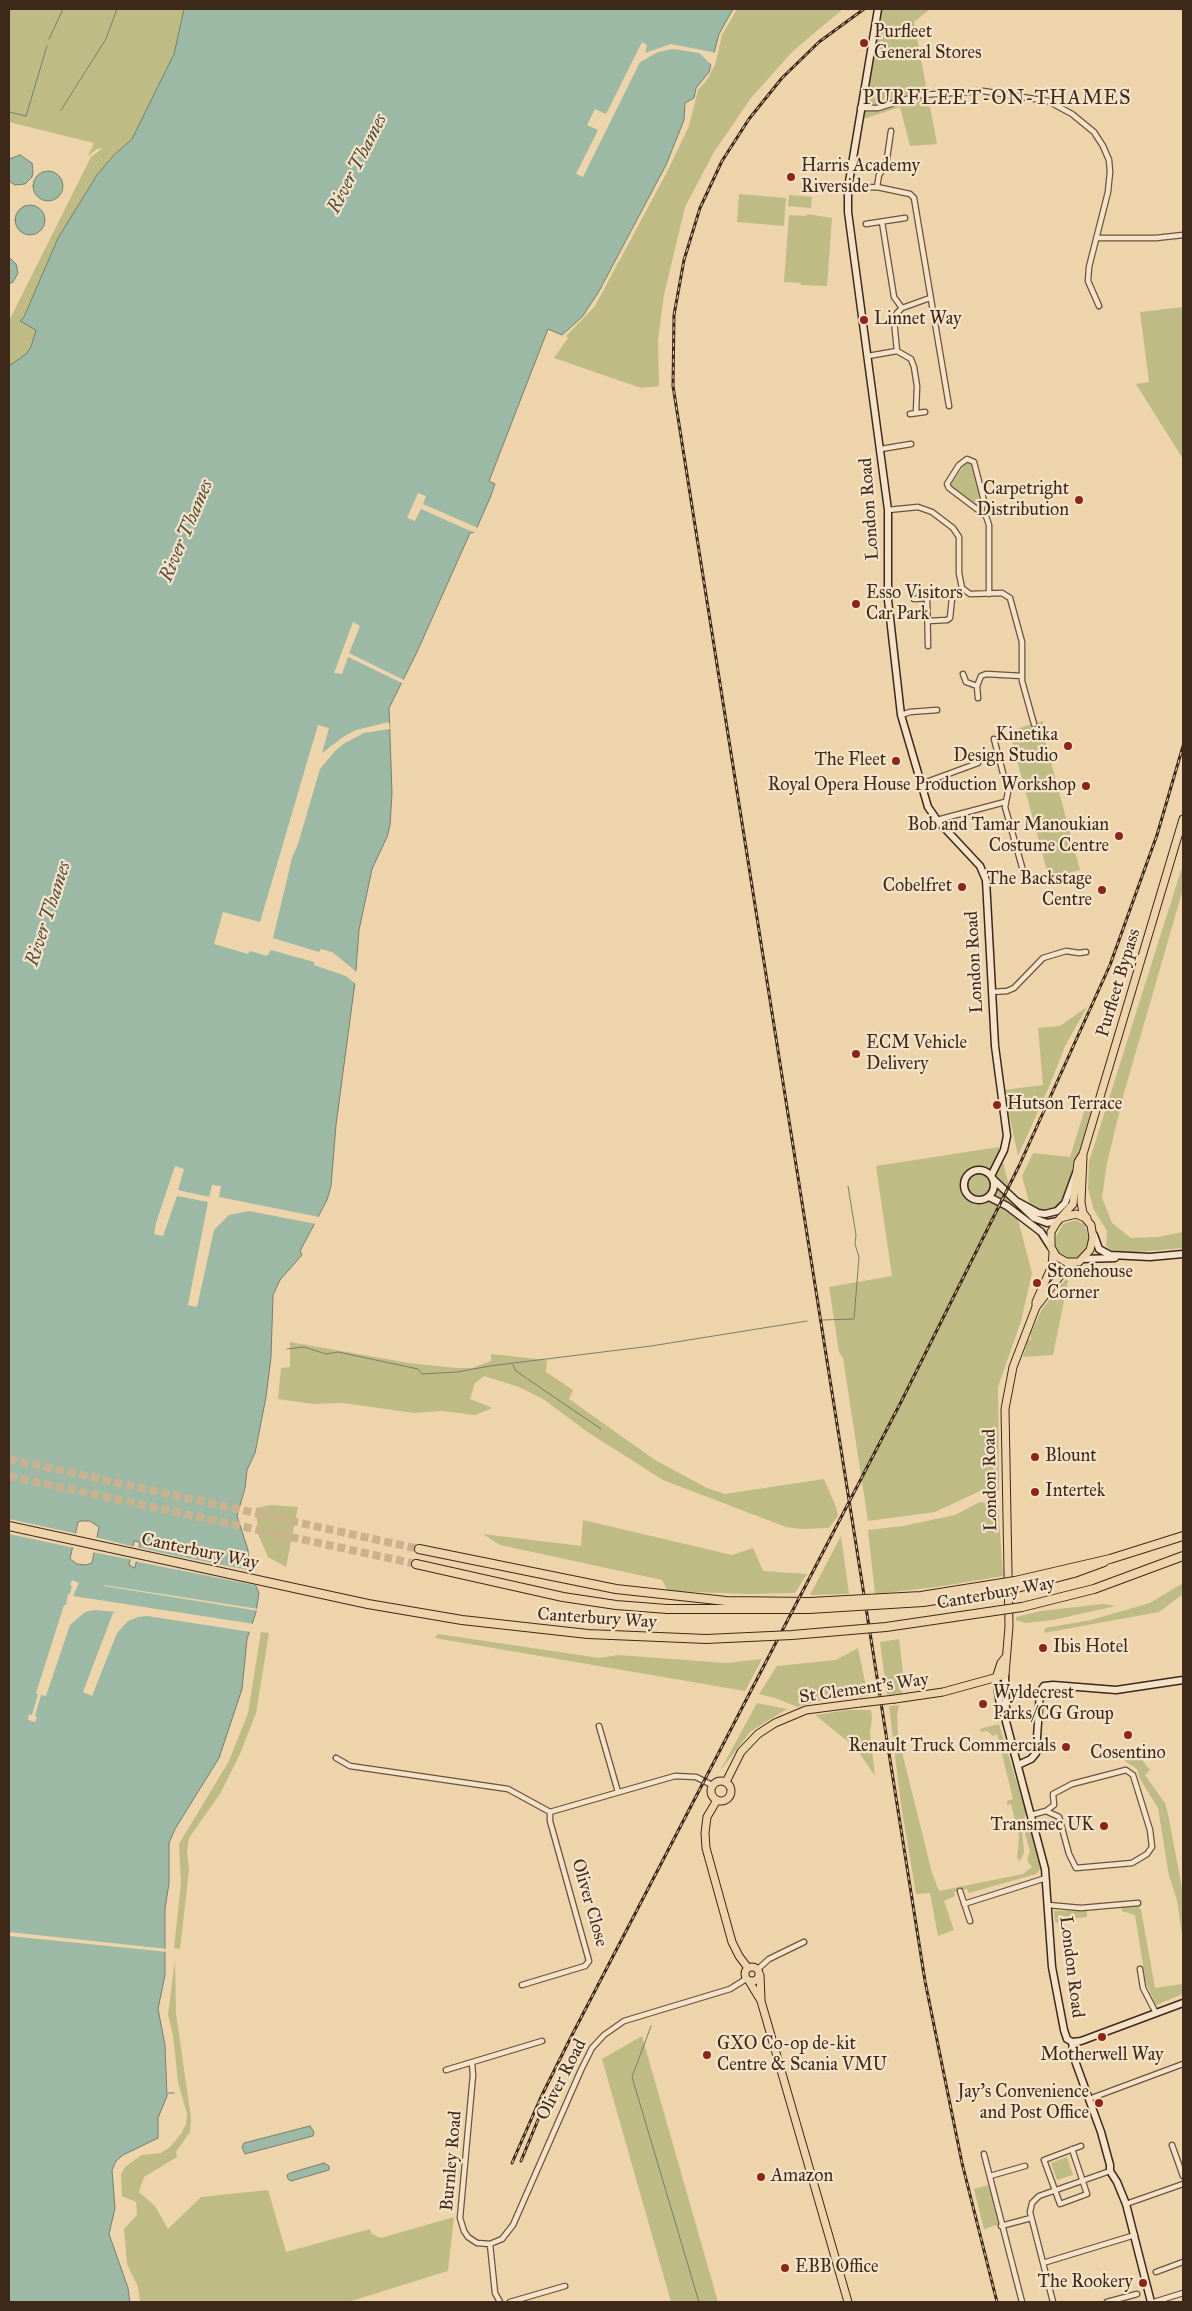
<!DOCTYPE html>
<html>
<head>
<meta charset="utf-8">
<style>
  body { margin:0 }
  #map { position:relative; width:1192px; height:2311px; overflow:hidden; background:#eed4ab; font-family:"IM FELL Great Primer",serif }
  canvas { display:block }
  .frame { position:absolute; inset:0; border:10px solid #3e281a; pointer-events:none }
</style>
</head>
<body>
<div id="map">
<canvas width="1192" height="2311"></canvas>
<div class="frame"></div>
</div>
<script>
const g = document.querySelector('canvas').getContext('2d');
g.lineJoin = 'round';
function fillPath(path, color) { g.fillStyle = color; g.fill(path, 'evenodd'); }
const poly = rows => new Path2D(rows.map(r => 'M' + r).join(''));
function stroke(path, color, width, dash) { g.strokeStyle = color; g.lineWidth = width; g.lineCap = dash ? 'butt' : 'round'; g.setLineDash(dash || []); g.stroke(path); }
function label(font, color, halo, rows, align = 'center') {
  g.font = font + ' "IM FELL Great Primer",serif'; g.lineWidth = 4.5; g.setLineDash([]); g.textBaseline = 'middle'; g.strokeStyle = halo; g.fillStyle = color; for (const [text, x, y, turn = 0] of rows) {
    g.save(); g.translate(x, y); g.rotate((+turn || 0) * Math.PI / 180); g.textAlign = isNaN(turn) ? turn : align; if (halo) g.strokeText(text, 0, 0); g.fillText(text, 0, 0); g.restore();
  }
}
const green = poly([
  [9,9,223,9,9,438,10,319,91,157,103,148,97,149,88,156,94,143,9,122],
  [737,9,843,9,793,51,751,98,714,152,685,207,664,295,658,340,659,386,641,388,554,358,568,338,566,336,595,306,667,172,689,126,698,90,706,81,715,65,722,35],
  [882,9,930,9,914,22,937,144,910,146,900,107,863,119],
  [739,194,786,198,784,226,737,222],
  [789,195,812,197,811,208,788,206],
  [807,214,832,218,827,286,801,285,801,283,784,282,789,215,806,216],
  [1183,307,1183,459,1136,384,1149,382,1140,312],
  [967,461,971,462,982,504,978,507,950,485],
  [1043,721,1045,729,1044,736,1080,870,1049,878,1009,731],
  [1183,864,1183,889,1124,1093,1107,1163,1102,1198,1112,1223,1131,1238,1158,1237,1183,1232,1183,1248,1116,1254,1106,1246,1107,1231,1094,1210,1088,1188,1089,1162],
  [1087,1007,1065,1046,1049,1087,1018,1156,1004,1090,1043,1085,1038,1028,1060,1026],
  [1088,1099,1094,1102,1065,1200,1056,1210,1043,1212,1034,1210,1029,1202,1022,1176,1033,1153,1070,1157],
  [999,1147,1032,1273,1021,1321,998,1387,999,1490,980,1491,935,1512,868,1521,843,1358,839,1352,829,1287,892,1276,876,1166],
  [1076,1220,1085,1225,1089,1241,1086,1250,1076,1260,1068,1260,1061,1257,1055,1249,1056,1237,1063,1224],
  [1066,1279,1068,1281,1053,1355,1023,1357,1028,1340,1031,1340,1031,1333,1042,1309],
  [290,1342,409,1363,456,1368,472,1368,491,1361,491,1354,547,1360,546,1372,573,1390,569,1399,655,1460,707,1488,725,1494,824,1479,836,1507,838,1516,829,1528,801,1529,786,1527,663,1480,589,1433,543,1399,519,1387,484,1376,475,1383,470,1399,493,1408,475,1415,442,1411,414,1413,343,1403,313,1404,278,1399,281,1368,290,1367],
  [980,1502,998,1504,1003,1576,937,1587,875,1594,868,1530,903,1526,955,1515],
  [270,1505,298,1507,286,1567,268,1557,258,1534,256,1508],
  [583,1520,732,1555,753,1548,763,1571,807,1574,795,1593,748,1594,668,1591,662,1580,500,1545,483,1534,581,1546],
  [841,1536,849,1594,810,1595],
  [1183,1583,1183,1594,1159,1612,1044,1633,1045,1628,1091,1620,1150,1603],
  [1102,1604,1116,1606,1053,1620,1025,1623,1016,1620,1016,1617,1041,1611],
  [261,1632,269,1633,256,1713,240,1754,220,1794,189,1838,187,1851,189,1870,180,1949,174,1948,181,1883,179,1844,229,1761,248,1713],
  [438,1634,599,1658,618,1655,726,1663,762,1659,745,1691,435,1638],
  [899,1639,904,1681,902,1694,887,1695,880,1642],
  [858,1648,868,1696,825,1699,797,1707,778,1699,759,1694,777,1666,836,1660],
  [757,1703,787,1709,751,1731,720,1771],
  [899,1705,897,1715,898,1736,932,1873,939,1891,1023,1874,1032,1867,1027,1860,1030,1851,1025,1834,1028,1821,1040,1869,1036,1874,969,1893,967,1889,954,1892,955,1896,944,1901,954,1930,938,1936,930,1893,916,1894,901,1805,889,1706],
  [848,1710,871,1710,872,1718,870,1733,875,1776,856,1748,815,1715],
  [999,1724,1026,1813,1022,1828,1024,1852,1020,1861,1017,1858,1019,1837,1011,1804,1007,1805,1007,1801,1013,1799,997,1734,993,1736,987,1731,981,1732,980,1729],
  [1139,1756,1150,1770,1145,1775,1165,1803,1168,1814,1183,1893,1183,1942,1177,1900,1169,1876,1158,1808,1140,1779,1137,1769,1122,1759],
  [1138,1905,1141,1910,1155,1988,1183,1984,1183,1994,1156,2005,1146,1983,1135,1915,1122,1911,1121,1906],
  [1087,1910,1087,1917,1066,1919,1056,1923,1055,1921,1054,1911],
  [175,1960,176,2013,191,2118,190,2132,176,2152,177,2157,144,2177,139,2192,155,2206,168,2229,201,2197,268,2190,286,2252,370,2229,372,2234,381,2238,454,2217,448,2271,348,2302,140,2302,138,2287,127,2264,124,2229,137,2215,136,2202,122,2196,121,2174,125,2167,142,2155,161,2153,170,2147,181,2134,186,2124,187,2114,178,2082,173,2035,168,2015],
  [642,2036,718,2302,671,2302,602,2059],
  [1067,2157,1073,2175,1057,2180,1051,2163],
  [988,2185,999,2223,997,2225,984,2229,974,2189]
]);
const water = poly([
  [184,9,733,9,719,34,709,72,696,88,694,98,685,103,684,120,666,165,598,293,582,317,562,335,548,329,489,481,495,484,490,498,475,532,470,533,417,652,389,708,392,794,390,825,387,837,372,869,359,930,355,982,336,1125,331,1186,327,1200,300,1251,302,1255,280,1280,273,1295,271,1357,266,1397,255,1453,247,1470,245,1488,237,1516,248,1550,250,1583,255,1584,259,1593,256,1612,247,1639,242,1689,219,1758,175,1829,169,1843,169,1883,165,1909,165,1975,158,2009,165,2045,167,2096,158,2118,158,2138,123,2155,116,2161,112,2170,115,2208,109,2234,128,2288,130,2302,9,2302,9,366,26,354,31,347,36,330,20,321,24,317,58,238,97,175,114,155,132,139,174,54,184,9],
  [81,1521,90,1521,99,1527,92,1563,86,1565,77,1564,70,1559,78,1522,81,1521],
  [134,1541,140,1542,135,1568,129,1565,134,1541],
  [20,155,32,163,33,172,32,177,25,184,15,185,9,181,9,159,20,155],
  '33 186a15 15 0 1 1 30 0a15 15 0 1 1-30 0Z',
  '15 220a15 15 0 1 1 30 0a15 15 0 1 1-30 0Z',
  [9,257,16,264,18,273,13,282,9,284,9,257],
  [310,2126,314,2132,313,2136,245,2154,242,2147,244,2143,310,2126],
  [324,2163,329,2166,329,2170,291,2181,288,2179,287,2175,290,2173,324,2163]
]);
const pier = poly([
  [642,42,647,45,645,53,671,44,717,53,713,66,699,53,673,49,658,52,640,62,583,177,576,174,598,130,587,125,595,109,606,114],
  [418,493,426,496,423,504,478,528,475,533,421,509,415,521,407,518],
  [353,622,360,626,349,653,406,681,404,684,348,657,342,674,334,673],
  [389,722,390,729,364,733,345,743,336,750,320,769,298,844,292,858,273,938,319,952,321,949,332,952,358,973,357,985,346,976,314,965,314,962,271,950,267,956,250,951,248,954,214,944,223,912,260,922,318,725,329,728,322,753,343,737,356,730],
  [175,1166,184,1169,178,1190,209,1197,212,1185,221,1186,219,1197,319,1217,316,1224,249,1211,229,1215,214,1230,197,1307,188,1305,208,1202,177,1196,163,1236,154,1234,156,1223],
  [9,1519,78,1534,75,1548,9,1534],
  [95,1537,135,1547,133,1560,92,1552],
  [136,1547,181,1557,178,1570,134,1561],
  [182,1557,253,1571,253,1581,257,1582,259,1586,179,1570],
  [72,1580,79,1583,73,1596,254,1624,251,1632,147,1616,138,1617,128,1621,117,1633,92,1696,83,1692,113,1613,116,1612,95,1610,85,1612,70,1625,46,1696,41,1695,35,1716,37,1717,35,1722,28,1720,29,1714,32,1715,38,1694,36,1693,64,1605,66,1605,68,1594,70,1594,72,1586,70,1585],
  [104,1585,259,1609,259,1611,104,1586],
  [9,1932,168,1949,168,1952,9,1936]
]);
const stream = poly([
  [49,39,63,9],
  [61,110,106,39,117,9],
  [9,112,26,116,47,46],
  [822,1320,854,1319,859,1257,855,1244,856,1235,848,1186],
  [287,1349,304,1347,326,1354,338,1352,418,1369,422,1374,457,1372,490,1366,651,1346,807,1321],
  [513,1365,516,1371,601,1429],
  [651,2026,632,2077,699,2302],
  [168,2093,174,2093],
  [798,2302,806,2302]
]);
const highwayTunnel = poly([
  [9,1459,419,1549],
  [9,1476,416,1564]
]);
const street = poly([
  [860,108,878,108,920,95,983,91,1048,101,1072,114,1094,132,1103,146,1109,160,1110,172,1108,192,1089,267,1088,281,1099,306],
  [877,187,879,175,886,165,891,131],
  [848,188,877,187,910,194,914,198,949,406],
  [882,222,894,297,902,308],
  [866,224,905,218],
  [1098,238,1156,238,1183,235],
  [897,351,911,359,914,367,917,386,916,413],
  [868,356,897,351,894,320,897,313,902,308,930,298],
  [910,414,925,412],
  [881,449,911,444],
  [888,510,918,507,932,512,953,528,959,537,959,573,962,588],
  [981,511,984,501,974,462,967,459,959,465,947,484,949,488,986,516,989,525,989,594],
  [962,588,970,594,1002,593,1010,598,1022,642,1022,681,1034,724],
  [914,599,927,598,928,646],
  [928,621,947,620,950,618,952,598,962,588],
  [963,674,966,682,977,686],
  [978,698,977,686,981,676,986,674,1022,676],
  [901,715,910,712,937,710],
  [994,739,1008,792,1005,807,1026,881],
  [921,784,978,763],
  [937,820,1005,802],
  [992,992,1007,991,1014,988,1043,958,1066,951,1079,953,1086,952],
  [599,1726,618,1792],
  [336,1758,350,1766,508,1789,550,1812],
  [1031,1815,1046,1811,1054,1805,1053,1794,1072,1784,1126,1770,1133,1775,1150,1830,1152,1847,1147,1854,1132,1863,1076,1868,1069,1854,1059,1817,1046,1811],
  [960,1891,970,1921],
  [964,1904,1046,1878],
  [1048,1905,1081,1908,1138,1903],
  [758,1969,769,1959,804,1942],
  [1140,1969,1143,1988,1156,2013],
  [522,1985,585,1966,589,1961,550,1821,550,1812,675,1776,696,1777,712,1785],
  [472,2063,473,2075,460,2218,464,2231,468,2237,477,2243,490,2244,502,2239,513,2225,581,2070,592,2048,604,2035,624,2021,730,1989,746,1979],
  [446,2070,542,2041],
  [1089,2099,1183,2064],
  [1172,2145,1183,2176],
  [1072,2149,1087,2194,1060,2204,1044,2160,1081,2146],
  [984,2154,1022,2302],
  [990,2176,1025,2166],
  [1126,2204,1183,2184],
  [1001,2226,1031,2218],
  [490,2244,495,2293,500,2302],
  [1043,2263,1135,2235],
  [1156,2272,1183,2262],
  [510,2302,565,2286],
  [1053,2302,1030,2212,1032,2203,1039,2196,1110,2171],
  [1107,2302,1137,2294],
  [1154,2302,1183,2293]
]);
const secondary = poly([
  [878,9,848,188,848,212,888,510,888,600,901,715,928,807,937,820,980,866,986,880,995,1046,1007,1136,1004,1150,991,1176],
  '964 1185a15 15 0 1 1 30 0a15 15 0 1 1-30 0Z',
  [994,1180,1034,1218,1047,1223,1058,1221],
  [989,1197,1007,1206,1041,1232,1050,1246],
  [1018,1202,1038,1213,1045,1214,1057,1211,1065,1203,1076,1173],
  [1094,1235,1099,1249,1110,1255,1150,1257,1183,1254],
  [1082,1259,1115,1258],
  [996,1678,1001,1711,1004,1714,1045,1869,1052,1967,1064,2030,1067,2039,1072,2042,1074,2058,1101,2132,1110,2165,1110,2171,1117,2182,1126,2204,1151,2302],
  [1004,1714,1006,1710,1005,1675],
  [1018,1765,1031,1759,1036,1753,1040,1692,1044,1686,1053,1685,1116,1690,1183,1680],
  [1072,2042,1081,2041,1183,2003]
]);
const primary = poly([
  [1083,1157,1081,1202,1083,1213,1087,1218],
  [1061,1218,1076,1214,1085,1218,1091,1225,1093,1238,1090,1250,1079,1262,1066,1262,1056,1256,1051,1247,1051,1232,1057,1222,1073,1204,1078,1162,1083,1154,1183,819],
  [1036,1307,1063,1272,1074,1263],
  [996,1678,1001,1663,1005,1658],
  [895,1699,943,1692,1005,1675,1009,1626,1005,1409,1013,1367,1036,1307,1036,1302,1052,1266,1053,1253],
  '711 1791a10 10 0 1 1 20 0a10 10 0 1 1-20 0Z',
  [726,1782,741,1752,758,1734,775,1723,806,1710,860,1703],
  [717,1800,707,1817,705,1833,706,1848,732,1942,739,1956,748,1968],
  '745 1974a7 7 0 1 1 14 0a7 7 0 1 1-14 0Z',
  [760,1975,761,2000],
  [749,1981,761,2001,848,2302]
]);
const highway = poly([
  [419,1549,616,1589,726,1601,810,1602],
  [416,1564,563,1597,616,1605,667,1609,809,1609],
  [1015,1581,1110,1559,1183,1536],
  [1017,1588,1074,1573,1104,1562],
  [1022,1607,1094,1589,1183,1556]
]);
const rail = poly([
  [864,9,819,42,782,78,749,119,722,161,700,208,684,260,674,315,673,386,925,1981,962,2163,997,2302],
  [521,2161,540,2115],
  [512,2163,541,2097,571,2037,901,1402,1019,1166,1110,965,1157,835,1183,746]
]);
const primaryBridge = poly([
  [860,1703,895,1699]
]);
const highwayBridge = poly([
  [9,1526,368,1604,462,1620,588,1634,706,1639,792,1635,886,1627,1022,1607],
  [810,1602,921,1596,1015,1581],
  [809,1609,923,1602,1017,1588]
]);
const markers = [
  [864,43,5,"#8f2418"],
  [791,177,5,"#8f2418"],
  [864,320,5,"#8f2418"],
  [1079,500,5,"#8f2418"],
  [856,604,5,"#8f2418"],
  [1068,746,5,"#8f2418"],
  [896,761,5,"#8f2418"],
  [1086,786,5,"#8f2418"],
  [1119,836,5,"#8f2418"],
  [962,887,5,"#8f2418"],
  [1102,890,5,"#8f2418"],
  [856,1054,5,"#8f2418"],
  [997,1105,5,"#8f2418"],
  [1037,1283,5,"#8f2418"],
  [1035,1457,5,"#8f2418"],
  [1035,1492,5,"#8f2418"],
  [1043,1648,5,"#8f2418"],
  [983,1704,5,"#8f2418"],
  [1128,1735,5,"#8f2418"],
  [1066,1747,5,"#8f2418"],
  [1104,1826,5,"#8f2418"],
  [1102,2037,5,"#8f2418"],
  [707,2055,5,"#8f2418"],
  [1099,2103,5,"#8f2418"],
  [761,2177,5,"#8f2418"],
  [785,2268,5,"#8f2418"],
  [1143,2283,5,"#8f2418"]
];
const poiNames = [
  ["Purfleet",874,33],
  ["General Stores",874,54],
  ["Harris Academy",801,167],
  ["Riverside",801,188],
  ["Linnet Way",874,320],
  ["Carpetright",1069,490,"right"],
  ["Distribution",1069,511,"right"],
  ["Esso Visitors",866,594],
  ["Car Park",866,615],
  ["Kinetika",1058,736,"right"],
  ["Design Studio",1058,757,"right"],
  ["The Fleet",886,761,"right"],
  ["Royal Opera House Production Workshop",1076,786,"right"],
  ["Bob and Tamar Manoukian",1109,826,"right"],
  ["Costume Centre",1109,847,"right"],
  ["The Backstage",1092,880,"right"],
  ["Centre",1092,901,"right"],
  ["Cobelfret",952,887,"right"],
  ["ECM Vehicle",866,1044],
  ["Delivery",866,1065],
  ["Hutson Terrace",1007,1105],
  ["Stonehouse",1047,1273],
  ["Corner",1047,1294],
  ["Blount",1045,1457],
  ["Intertek",1045,1492],
  ["Ibis Hotel",1053,1648],
  ["Wyldecrest",993,1694],
  ["Parks/CG Group",993,1715],
  ["Renault Truck Commercials",1056,1747,"right"],
  ["Cosentino",1128,1754,"center"],
  ["Transmec UK",1094,1826,"right"],
  ["GXO Co-op de-kit",717,2045],
  ["Centre & Scania VMU",717,2066],
  ["Motherwell Way",1102,2056,"center"],
  ["Jay's Convenience",1089,2093,"right"],
  ["and Post Office",1089,2114,"right"],
  ["Amazon",771,2177],
  ["EBB Office",795,2268],
  ["The Rookery",1133,2283,"right"]
];
const streetNames = [
  ["London Road",870,509,-94],
  ["London Road",975,962,-93],
  ["Purfleet Bypass",1119,983,-73],
  ["London Road",991,1480,-91],
  ["Canterbury Way",200,1552,12],
  ["Canterbury Way",996,1594,-10],
  ["Canterbury Way",597,1619,4],
  ["St Clement's Way",864,1689,-8],
  ["Oliver Close",589,1903,74],
  ["London Road",1071,1967,83],
  ["Oliver Road",562,2080,-63],
  ["Burnley Road",452,2161,-85]
];
const waterNames = [
  ["River Thames",358,164,-63],
  ["River Thames",187,531,-67],
  ["River Thames",49,914,-72]
];
const quarterNames = [
  ["PURFLEET-ON-THAMES",997,99]
];
fillPath(green, '#bebb85');
fillPath(water, '#9bb9a4');
stroke(water, '#767f6d', 1);
fillPath(pier, '#eed4ab');
stroke(stream, '#767f6d', 1);
stroke(highwayTunnel, '#cbb28e', 8, [8, 4]);
stroke(street, '#6a533e', 7);
stroke(secondary, '#3e281a', 9);
stroke(primary, '#3e281a', 9);
stroke(highway, '#3e281a', 10);
stroke(street, '#f4e3c8', 4.5);
stroke(secondary, '#f4e3c8', 6);
stroke(primary, '#eed4ab', 7);
stroke(highway, '#eed4ab', 8);
stroke(rail, '#3e281a', 3);
stroke(rail, '#f4e3c8', 1, [4]);
stroke(primaryBridge, '#3e281a', 9, []);
stroke(highwayBridge, '#3e281a', 10, []);
stroke(primaryBridge, '#eed4ab', 7);
stroke(highwayBridge, '#eed4ab', 8);
for (const [x, y, r, color] of markers) { const dot = new Path2D(); dot.arc(x, y, r, 0, 2 * Math.PI); g.fillStyle = color; g.fill(dot); stroke(dot, '#f4e3c8', 2); }
label('18px', '#3e281a', '#f4e3c8', poiNames, 'left');
label('18px', '#3e281a', '#f4e3c8', streetNames);
label('italic 19px', '#554c3c', '#f4e3c8', waterNames);
g.letterSpacing = '1px';
label('20px', '#3e281a', '#f4e3c8', quarterNames);
g.letterSpacing = '0px';
</script>
</body>
</html>
